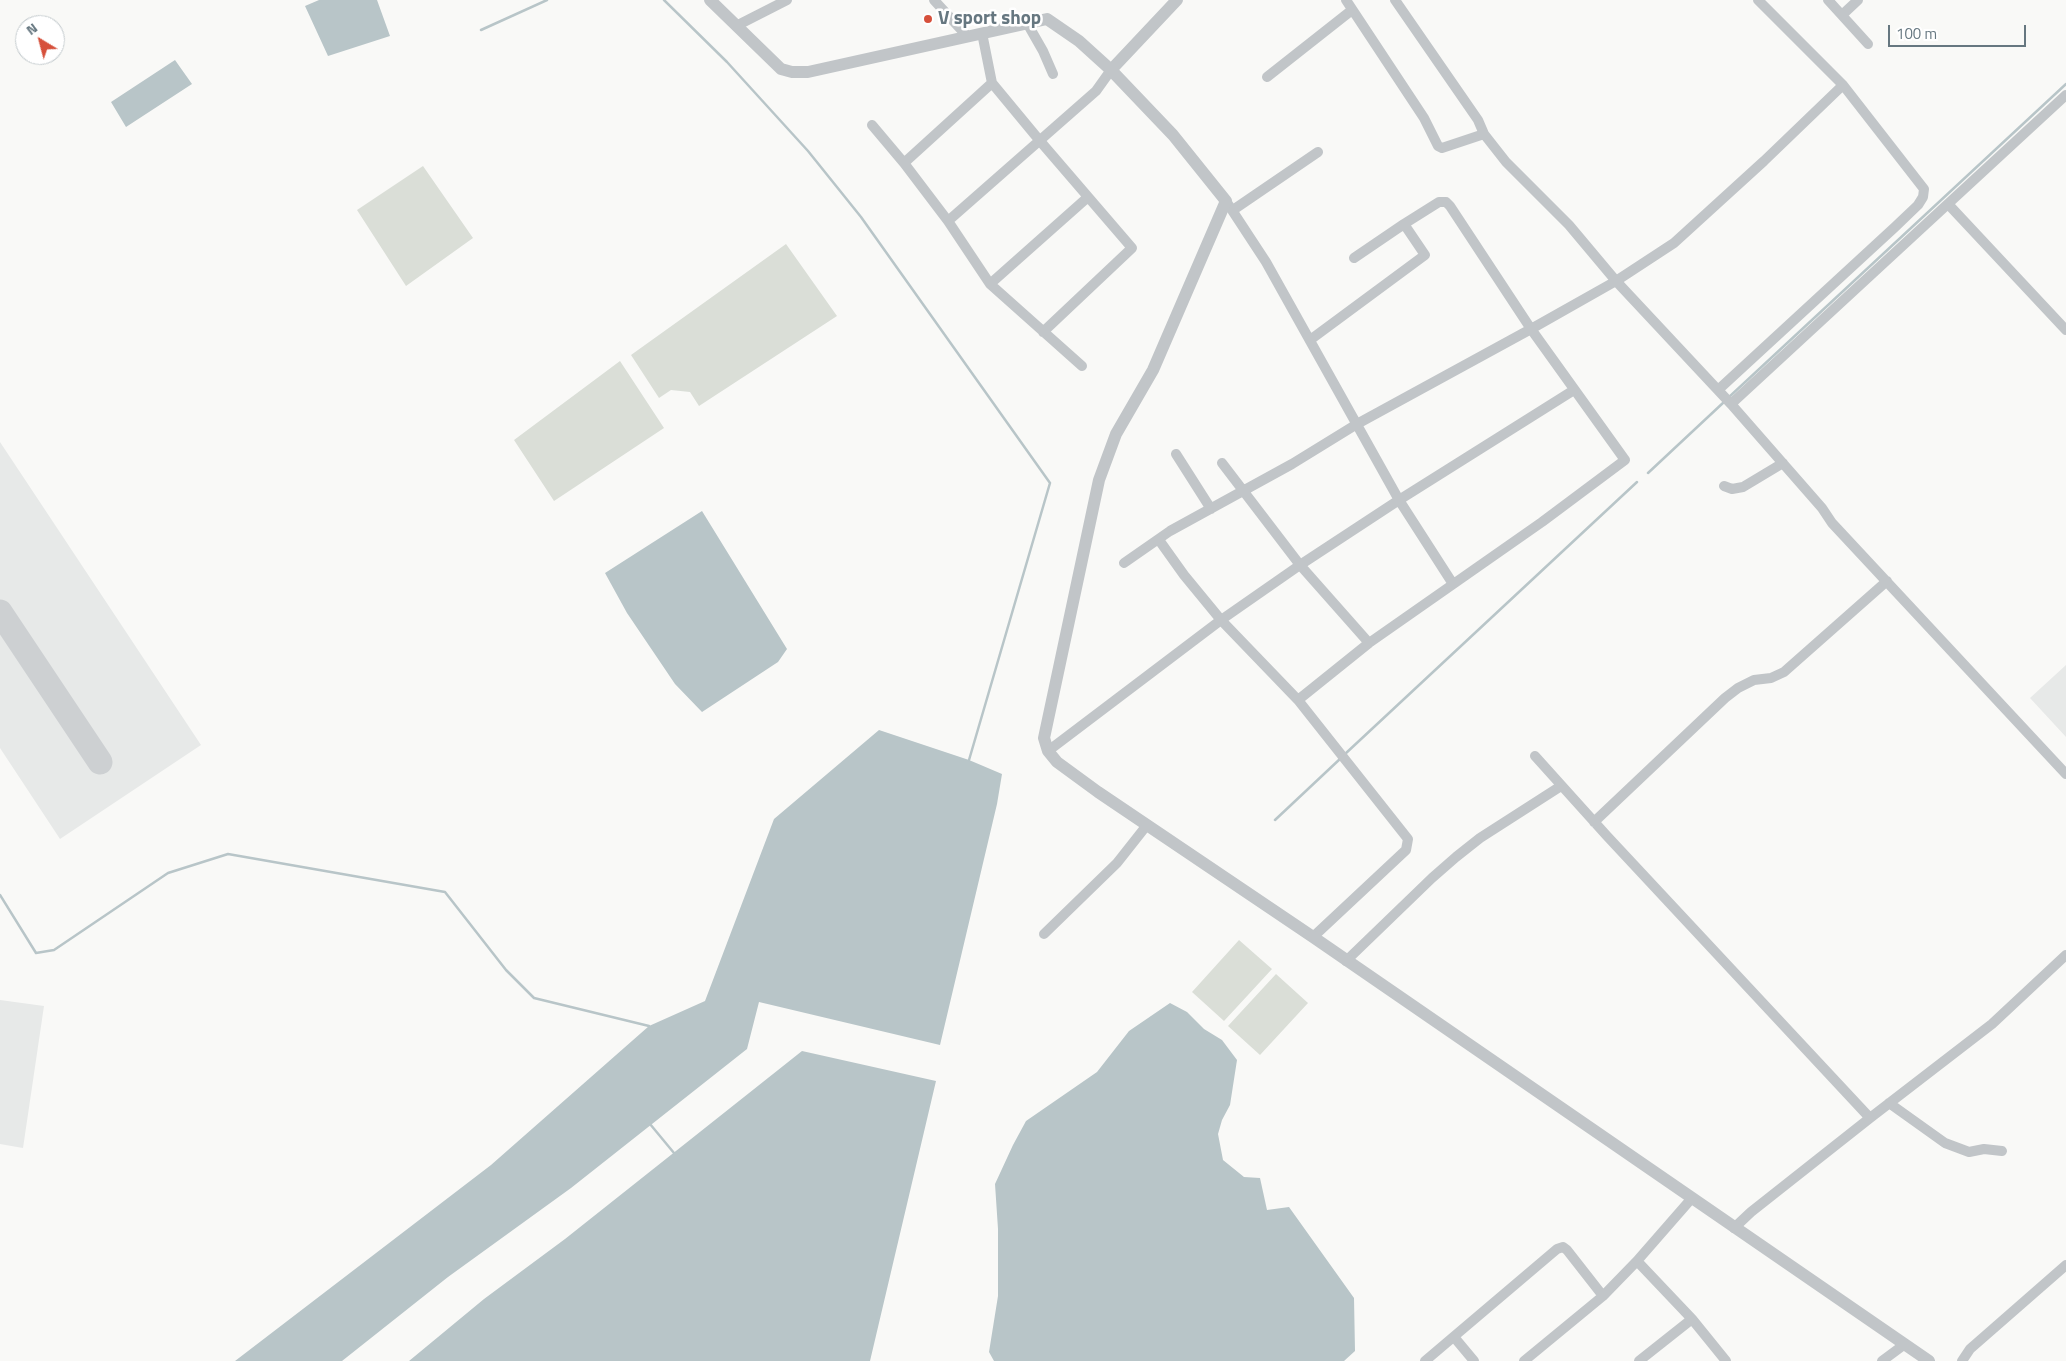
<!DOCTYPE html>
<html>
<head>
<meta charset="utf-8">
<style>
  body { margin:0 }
  #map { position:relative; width:2066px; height:1361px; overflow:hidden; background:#f9f9f7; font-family:"Titillium Web",sans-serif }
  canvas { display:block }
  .north { position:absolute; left:15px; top:15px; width:50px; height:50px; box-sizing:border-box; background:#fff; border:1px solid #c2c9cc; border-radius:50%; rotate:323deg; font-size:14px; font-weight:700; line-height:20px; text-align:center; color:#667780 }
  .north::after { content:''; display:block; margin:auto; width:18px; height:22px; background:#d6503b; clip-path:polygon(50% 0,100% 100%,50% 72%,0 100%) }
  .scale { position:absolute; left:1888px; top:25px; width:138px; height:22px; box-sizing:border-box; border:2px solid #667780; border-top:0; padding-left:6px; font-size:15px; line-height:18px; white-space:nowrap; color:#667780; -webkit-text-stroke:4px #fff; paint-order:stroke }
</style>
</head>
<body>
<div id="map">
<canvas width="2066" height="1361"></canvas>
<div class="north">N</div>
<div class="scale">100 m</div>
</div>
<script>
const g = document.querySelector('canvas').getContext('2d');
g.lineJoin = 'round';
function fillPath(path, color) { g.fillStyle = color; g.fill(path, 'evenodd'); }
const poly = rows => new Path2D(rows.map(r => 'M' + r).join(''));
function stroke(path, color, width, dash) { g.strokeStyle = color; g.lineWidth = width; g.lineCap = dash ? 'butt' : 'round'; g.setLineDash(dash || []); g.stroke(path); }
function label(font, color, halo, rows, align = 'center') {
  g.font = font + ' "Titillium Web",sans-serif'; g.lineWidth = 5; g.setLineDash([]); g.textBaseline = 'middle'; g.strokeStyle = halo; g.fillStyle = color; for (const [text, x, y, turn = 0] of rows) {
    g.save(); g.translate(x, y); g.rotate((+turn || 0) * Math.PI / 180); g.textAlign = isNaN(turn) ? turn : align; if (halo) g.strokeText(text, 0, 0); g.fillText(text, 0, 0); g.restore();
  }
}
const built = poly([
  [0,442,201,745,60,839,0,748],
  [2066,665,2066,737,2030,698],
  [0,1000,44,1006,23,1148,0,1144]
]);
const green = poly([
  [423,166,473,238,406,286,357,210],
  [786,244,837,316,699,406,690,392,671,390,659,398,631,355],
  [620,361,664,428,554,501,514,440],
  [1239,940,1272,969,1224,1021,1192,992],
  [1276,974,1308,1003,1260,1055,1228,1026]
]);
const water = poly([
  [319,0,377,0,390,36,328,56,305,6],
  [175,60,192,84,126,127,111,102],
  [702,511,787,649,778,662,702,712,675,684,627,613,605,573],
  [879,730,969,760,1002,774,997,804,940,1045,759,1002,747,1049,571,1188,448,1277,342,1361,235,1361,491,1165,649,1026,705,1001,774,819],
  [1170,1003,1187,1012,1204,1029,1222,1040,1237,1060,1230,1105,1222,1120,1218,1134,1223,1160,1244,1177,1260,1178,1267,1210,1289,1207,1354,1298,1355,1351,1344,1361,994,1361,989,1352,998,1296,998,1229,995,1184,1013,1145,1026,1121,1097,1072,1129,1031],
  [802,1051,936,1081,870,1361,409,1361,484,1299,565,1239]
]);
const stream = poly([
  [664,0,727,62,808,151,861,217,1050,483,969,760],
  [481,30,547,0],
  [1728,398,2066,84],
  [1648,473,1724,402],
  [1345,754,1637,482],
  [1275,820,1341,758],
  [0,895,36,953,54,950,168,873,228,854,445,892,506,970,534,998,649,1026],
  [650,1124,674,1153]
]);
const taxiway = poly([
  [0,612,100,762]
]);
const minor = poly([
  [934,0,968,37],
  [1346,0,1424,118,1438,146,1442,148,1484,134],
  [1395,0,1478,120,1484,134,1506,162,1569,225,1616,281,1731,404,1822,508,1832,523,2066,774],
  [1828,0,1868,44],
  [1842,15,1858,0],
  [1027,23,1043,51,1053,74],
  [736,26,787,0],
  [982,33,992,83,1040,141,1132,248,1043,332],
  [1267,77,1352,10],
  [872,125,904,163,948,221,990,284,1082,366],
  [904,163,992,83],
  [1226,201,1266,262,1399,500,1453,584],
  [1948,204,2066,330],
  [1233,210,1318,152],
  [948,221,1096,91,1111,70],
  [990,284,1088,197],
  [1310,340,1425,255,1404,224,1354,258],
  [1718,390,1895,227,1918,205,1923,197,1924,189,1843,85,1758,0],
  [1731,404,2066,95],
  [1176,454,1211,509],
  [1222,463,1300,565,1369,643],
  [1724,486,1732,489,1743,487,1783,463],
  [1159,540,1184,575,1221,620,1298,700,1408,839,1406,850,1313,937],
  [1124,563,1170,531,1292,464,1357,424,1531,329,1616,281,1674,243,1764,161,1843,85],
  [1298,700,1369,643,1542,522,1625,460,1531,329,1450,206,1446,202,1439,202,1404,224],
  [1048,751,1221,620,1300,565,1399,500,1574,390],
  [1535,756,1607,836,1870,1118],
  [1594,822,1725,698,1738,688,1754,680,1771,678,1784,672,1887,581],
  [1044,934,1117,863,1147,825],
  [1346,961,1432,878,1456,857,1480,838,1561,786],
  [1889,1103,1945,1143,1969,1152,1984,1149,2002,1151],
  [1734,1228,1751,1212,1870,1118,1992,1024,2066,955],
  [1637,1261,1692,1319,1726,1361],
  [1454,1337,1474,1361],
  [1425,1361,1557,1249,1563,1247,1567,1250,1603,1296],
  [1524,1361,1603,1296,1637,1261,1692,1198],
  [1639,1361,1692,1319],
  [1882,1361,1905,1344],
  [1962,1361,1970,1349,2066,1265]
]);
const tertiary = poly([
  [710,0,781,69,792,72,808,72,1047,19,1079,41,1111,70,1173,135,1226,201,1153,370,1116,434,1099,480,1044,738,1048,751,1057,762,1098,792,1313,937,1929,1361],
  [1111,70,1177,0]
]);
const markers = [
  [928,19,5,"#d6503b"]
];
const poiNames = [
  ["V sport shop",938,19]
];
fillPath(built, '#e7e9e8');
fillPath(green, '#daded7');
fillPath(water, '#b8c5c8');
stroke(stream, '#b8c5c8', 2.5);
stroke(taxiway, '#cdd0d2', 25);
stroke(minor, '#c1c5c8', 10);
stroke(tertiary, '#c1c5c8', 12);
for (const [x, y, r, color] of markers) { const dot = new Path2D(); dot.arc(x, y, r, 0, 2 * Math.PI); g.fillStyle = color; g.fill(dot); stroke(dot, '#fff', 2); }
label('bold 19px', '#667780', '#fff', poiNames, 'left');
</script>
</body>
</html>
